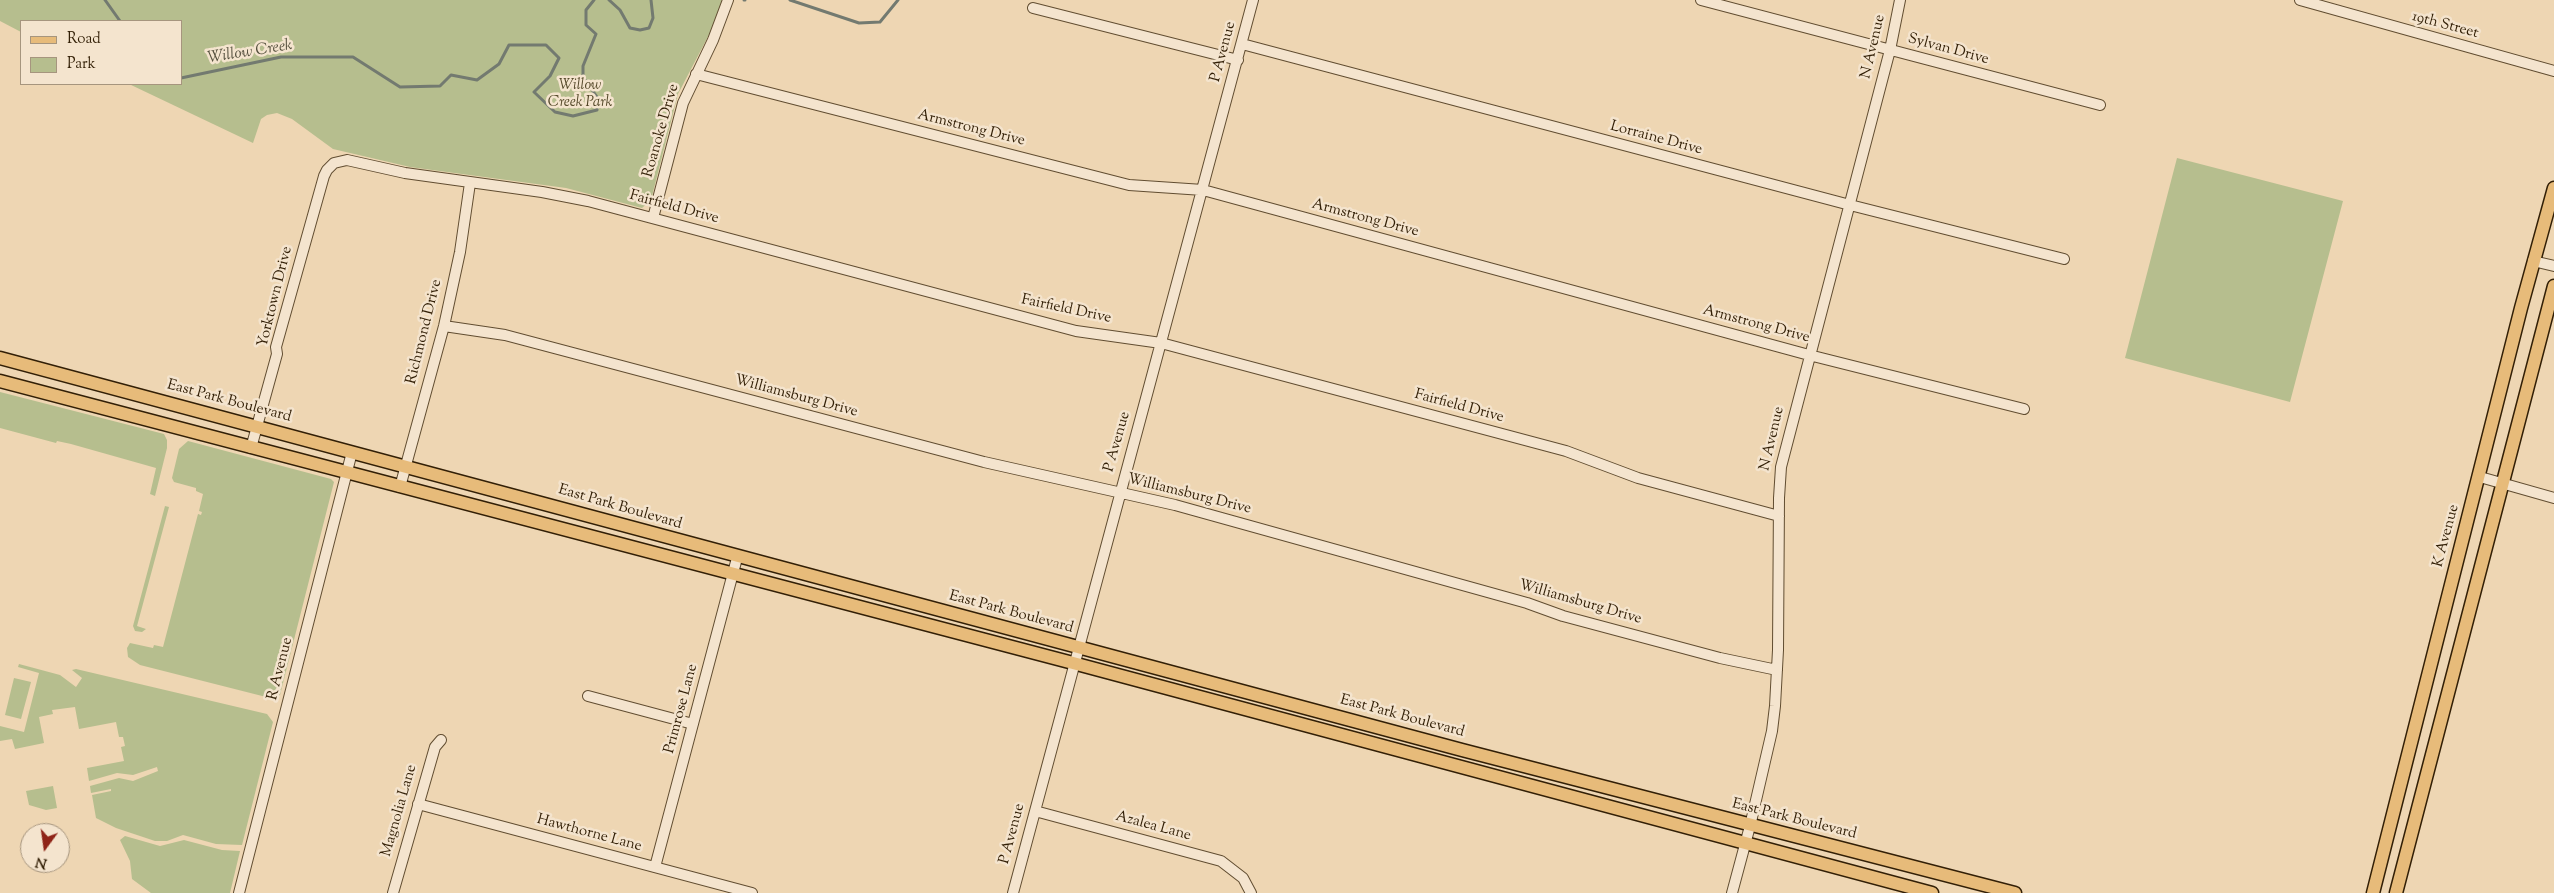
<!DOCTYPE html>
<html>
<head>
<meta charset="utf-8">
<style>
  body { margin:0 }
  #map { position:relative; width:2554px; height:893px; overflow:hidden; background:#eed6b3; font-family:"Sorts Mill Goudy",serif }
  canvas { display:block }
  .legend { position:absolute; left:20px; top:20px; width:162px; height:65px; box-sizing:border-box; background:#f4e4ce; border:1px solid #a6957e; margin:0; padding:6px 9px; list-style:none; font-size:15px; color:#321f06 }
  .legend li { display:flex; align-items:center; gap:10px; height:25px }
  .legend b { width:25px; border:1px solid #a6957e }
  .north { position:absolute; left:20px; top:823px; width:50px; height:50px; box-sizing:border-box; background:#f4e4ce; border:1px solid #a6957e; border-radius:50%; rotate:194deg; font-size:14px; font-weight:700; line-height:20px; text-align:center; color:#321f06 }
  .north::after { content:''; display:block; margin:auto; width:18px; height:22px; background:#8f2418; clip-path:polygon(50% 0,100% 100%,50% 72%,0 100%) }
</style>
</head>
<body>
<div id="map">
<canvas width="2554" height="893"></canvas>
<ul class="legend">
<li><b style="height:6px;background:#e7bb7a"></b>Road</li>
<li><b style="height:14px;background:#b6be8e"></b>Park</li>
</ul>
<div class="north">N</div>
</div>
<script>
const g = document.querySelector('canvas').getContext('2d');
g.lineJoin = 'round';
function fillPath(path, color) { g.fillStyle = color; g.fill(path, 'evenodd'); }
const poly = rows => new Path2D(rows.map(r => 'M' + r).join(''));
function stroke(path, color, width, dash) { g.strokeStyle = color; g.lineWidth = width; g.lineCap = dash ? 'butt' : 'round'; g.setLineDash(dash || []); g.stroke(path); }
function label(font, color, halo, rows, align = 'center') {
  g.font = font + ' "Sorts Mill Goudy",serif'; g.lineWidth = 5; g.setLineDash([]); g.textBaseline = 'middle'; g.strokeStyle = halo; g.fillStyle = color; for (const [text, x, y, turn = 0] of rows) {
    g.save(); g.translate(x, y); g.rotate((+turn || 0) * Math.PI / 180); g.textAlign = isNaN(turn) ? turn : align; if (halo) g.strokeText(text, 0, 0); g.fillText(text, 0, 0); g.restore();
  }
}
const green = poly([
  [0,0,722,0,713,27,678,94,651,200,642,208,566,188,410,167,333,149,292,119,277,113,267,115,261,119,253,143,129,84,181,84,181,21,21,21,21,32,0,21],
  [2177,158,2343,201,2290,402,2125,358],
  [0,392,164,434,167,440,167,448,155,496,150,494,156,468,71,444,57,441,56,443,0,428],
  [188,441,331,479,334,482,280,695,274,699,140,665,128,657,127,648,130,643,153,648,154,645,163,647,198,514,201,515,202,512,199,511,203,494,196,491,196,488,174,482,172,478,179,449],
  [165,506,169,507,137,626,146,629,142,632,135,631,133,626],
  [19,664,60,675,76,687,82,678,72,670,76,669,267,714,273,722,242,845,216,844,183,835,167,841,155,841,116,828,96,818,92,795,111,791,111,789,91,793,90,786,119,778,133,781,158,771,157,767,133,775,117,773,89,781,87,768,124,761,121,747,125,746,123,737,119,737,116,722,79,729,75,707,52,710,53,714,39,717,44,743,15,749,12,739,0,741,0,726,24,732,39,673,18,667],
  [14,678,31,682,21,719,5,715],
  [53,786,57,808,46,810,29,805,26,791],
  [125,836,160,846,184,840,222,850,240,851,230,893,151,893,132,879,130,861,120,840]
]);
const stream = poly([
  [105,0,120,21],
  [609,0,620,10,630,28,640,30,649,28,653,18,651,0],
  [744,0,745,0],
  [790,0,859,23,880,22,898,0],
  [181,78,281,57,353,57,400,87,440,86,451,75,477,80,499,64,509,45,546,45,559,58,550,76,534,92,555,112,573,116,597,110,597,97,583,77,583,66,596,34,586,25,586,10,594,0]
]);
const minor = poly([
  [1701,0,2100,105],
  [2300,0,2554,71],
  [1033,8,1238,60],
  [1242,44,1850,205,2064,259],
  [696,74,1129,185,1203,190,1809,355,2024,409],
  [653,218,683,103,713,40,728,0],
  [2533,261,2554,266],
  [444,326,505,335,984,462,1175,505,1527,603,1563,616,1720,658,1777,670],
  [251,448,277,354,276,347,324,176,327,170,334,163,347,160,405,173,542,192,588,201,1076,331,1161,343,1566,451,1638,478,1779,516],
  [2480,477,2554,498],
  [400,487,444,326,460,252,470,183],
  [588,696,693,724],
  [418,804,752,893],
  [1035,811,1221,861,1243,878,1251,893],
  [655,867,737,558],
  [239,893,352,452],
  [393,893,435,747,441,740],
  [1013,893,1253,0],
  [1732,893,1750,826,1772,731,1775,706,1778,650,1779,498,1781,467,1890,50,1900,0]
]);
const major = poly([
  [0,358,1462,750,2015,893],
  [0,381,1073,663,1932,893],
  [2373,893,2521,308,2554,188],
  [2396,893,2554,286]
]);
const streetNames = [
  ["19th Street",2445,26,15],
  ["N Avenue",1874,47,-77],
  ["Sylvan Drive",1948,50,15],
  ["P Avenue",1224,52,-75],
  ["Armstrong Drive",971,129,14],
  ["Roanoke Drive",662,131,-74],
  ["Lorraine Drive",1656,139,15],
  ["Fairfield Drive",674,208,15],
  ["Armstrong Drive",1365,219,15],
  ["Yorktown Drive",276,297,-76],
  ["Fairfield Drive",1066,310,12],
  ["Armstrong Drive",1756,325,15],
  ["Richmond Drive",425,332,-76],
  ["Williamsburg Drive",796,397,15],
  ["East Park Boulevard",229,402,15],
  ["Fairfield Drive",1459,407,15],
  ["N Avenue",1773,439,-77],
  ["P Avenue",1118,442,-74],
  ["Williamsburg Drive",1189,495,14],
  ["East Park Boulevard",620,508,16],
  ["K Avenue",2447,536,-75],
  ["Williamsburg Drive",1580,603,16],
  ["East Park Boulevard",1011,613,15],
  ["R Avenue",281,669,-76],
  ["Primrose Lane",682,709,-75],
  ["East Park Boulevard",1402,717,15],
  ["Magnolia Lane",400,811,-74],
  ["East Park Boulevard",1794,820,14],
  ["Azalea Lane",1153,827,15],
  ["Hawthorne Lane",589,834,15],
  ["P Avenue",1013,834,-75]
];
const parkNames = [
  ["Willow",580,86],
  ["Creek Park",580,103]
];
const waterNames = [
  ["Willow Creek",250,53,-9]
];
fillPath(green, '#b6be8e');
stroke(stream, '#737a70', 3);
stroke(minor, '#614d31', 12);
stroke(major, '#321f06', 15);
stroke(minor, '#f4e4ce', 10);
stroke(major, '#e7bb7a', 12);
label('15px', '#321f06', '#f4e4ce', streetNames);
label('italic 15px', '#534728', '#f4e4ce', parkNames);
label('italic 16px', '#524d3b', '#f4e4ce', waterNames);
</script>
</body>
</html>
